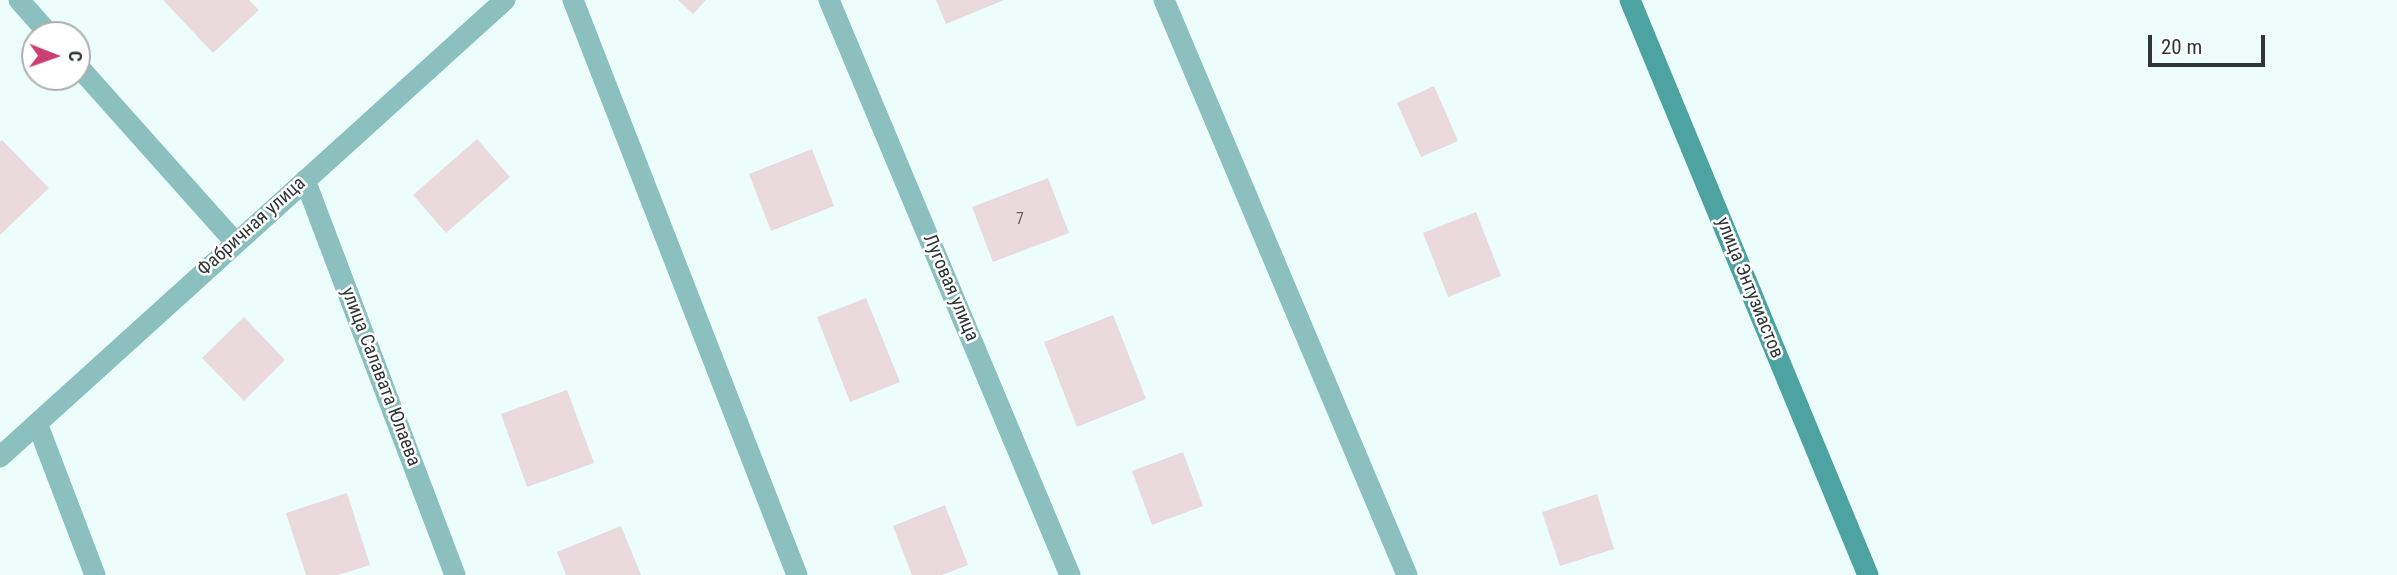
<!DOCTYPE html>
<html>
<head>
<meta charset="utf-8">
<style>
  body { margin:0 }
  #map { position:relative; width:2397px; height:575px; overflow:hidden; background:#ecfdfc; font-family:"Roboto Condensed",sans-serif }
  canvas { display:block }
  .north { position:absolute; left:21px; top:21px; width:70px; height:70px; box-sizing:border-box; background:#fff; border:2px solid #acafae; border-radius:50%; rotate:91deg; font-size:19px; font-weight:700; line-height:28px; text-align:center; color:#2f3635 }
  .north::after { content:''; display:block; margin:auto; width:24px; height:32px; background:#cb4072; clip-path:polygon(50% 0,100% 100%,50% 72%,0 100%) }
  .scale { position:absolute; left:2148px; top:35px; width:117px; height:32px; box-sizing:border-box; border:4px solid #2f3635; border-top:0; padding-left:9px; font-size:21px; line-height:24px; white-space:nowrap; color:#2f3635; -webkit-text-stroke:5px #fff; paint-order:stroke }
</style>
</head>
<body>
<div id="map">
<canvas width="2397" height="575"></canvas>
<div class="north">С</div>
<div class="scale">20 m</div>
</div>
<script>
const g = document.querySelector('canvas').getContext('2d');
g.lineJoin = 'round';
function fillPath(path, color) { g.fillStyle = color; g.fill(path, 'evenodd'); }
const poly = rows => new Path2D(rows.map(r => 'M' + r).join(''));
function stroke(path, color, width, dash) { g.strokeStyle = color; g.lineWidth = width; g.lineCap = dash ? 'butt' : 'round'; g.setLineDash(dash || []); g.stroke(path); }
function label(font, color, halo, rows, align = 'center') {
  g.font = font + ' "Roboto Condensed",sans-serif'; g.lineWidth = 5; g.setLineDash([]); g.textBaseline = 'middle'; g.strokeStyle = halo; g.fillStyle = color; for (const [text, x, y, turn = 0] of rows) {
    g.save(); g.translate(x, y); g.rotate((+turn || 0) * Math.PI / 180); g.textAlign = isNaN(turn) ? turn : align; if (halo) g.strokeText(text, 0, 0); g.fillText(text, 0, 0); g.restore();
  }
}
const building = poly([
  [163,0,249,0,259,10,213,53],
  [678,0,706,0,693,14],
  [936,0,1004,0,946,24],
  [1434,86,1458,141,1421,157,1397,103],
  [477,139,510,177,446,233,413,195],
  [2,140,49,188,0,235,0,142],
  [812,149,834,206,771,231,749,174],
  [1048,178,1069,233,993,262,972,207],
  [1476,212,1501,276,1448,297,1423,233],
  [866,298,900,382,850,402,817,317],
  [1113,315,1146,399,1077,427,1044,342],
  [244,317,285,360,244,401,202,358],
  [567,390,594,463,527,487,501,414],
  [1183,452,1203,506,1152,525,1132,471],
  [347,493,370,565,338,575,306,575,286,513],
  [1597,494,1614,549,1560,566,1542,512],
  [945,505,968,565,942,575,912,575,893,526],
  [621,526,641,575,566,575,557,552]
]);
const street = poly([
  [19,0,50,35],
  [573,0,797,575],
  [829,0,1070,575],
  [1164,0,1407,575],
  [77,65,235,242],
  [305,180,455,575],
  [37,423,95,575],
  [0,457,505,0]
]);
const secondary = poly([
  [1630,0,1868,575]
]);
const numberNames = [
  ["7",1020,220]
];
const streetNames = [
  ["Фабричная улица",252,227,-42],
  ["Луговая улица",950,288,67],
  ["улица Энтузиастов",1749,288,68],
  ["улица Салавата Юлаева",380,377,69]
];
fillPath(building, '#eadade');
stroke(street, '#8bc0be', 21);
stroke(secondary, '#4da3a1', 21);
label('16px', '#5e5f5f', null, numberNames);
label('19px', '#2f3635', '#fff', streetNames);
</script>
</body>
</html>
